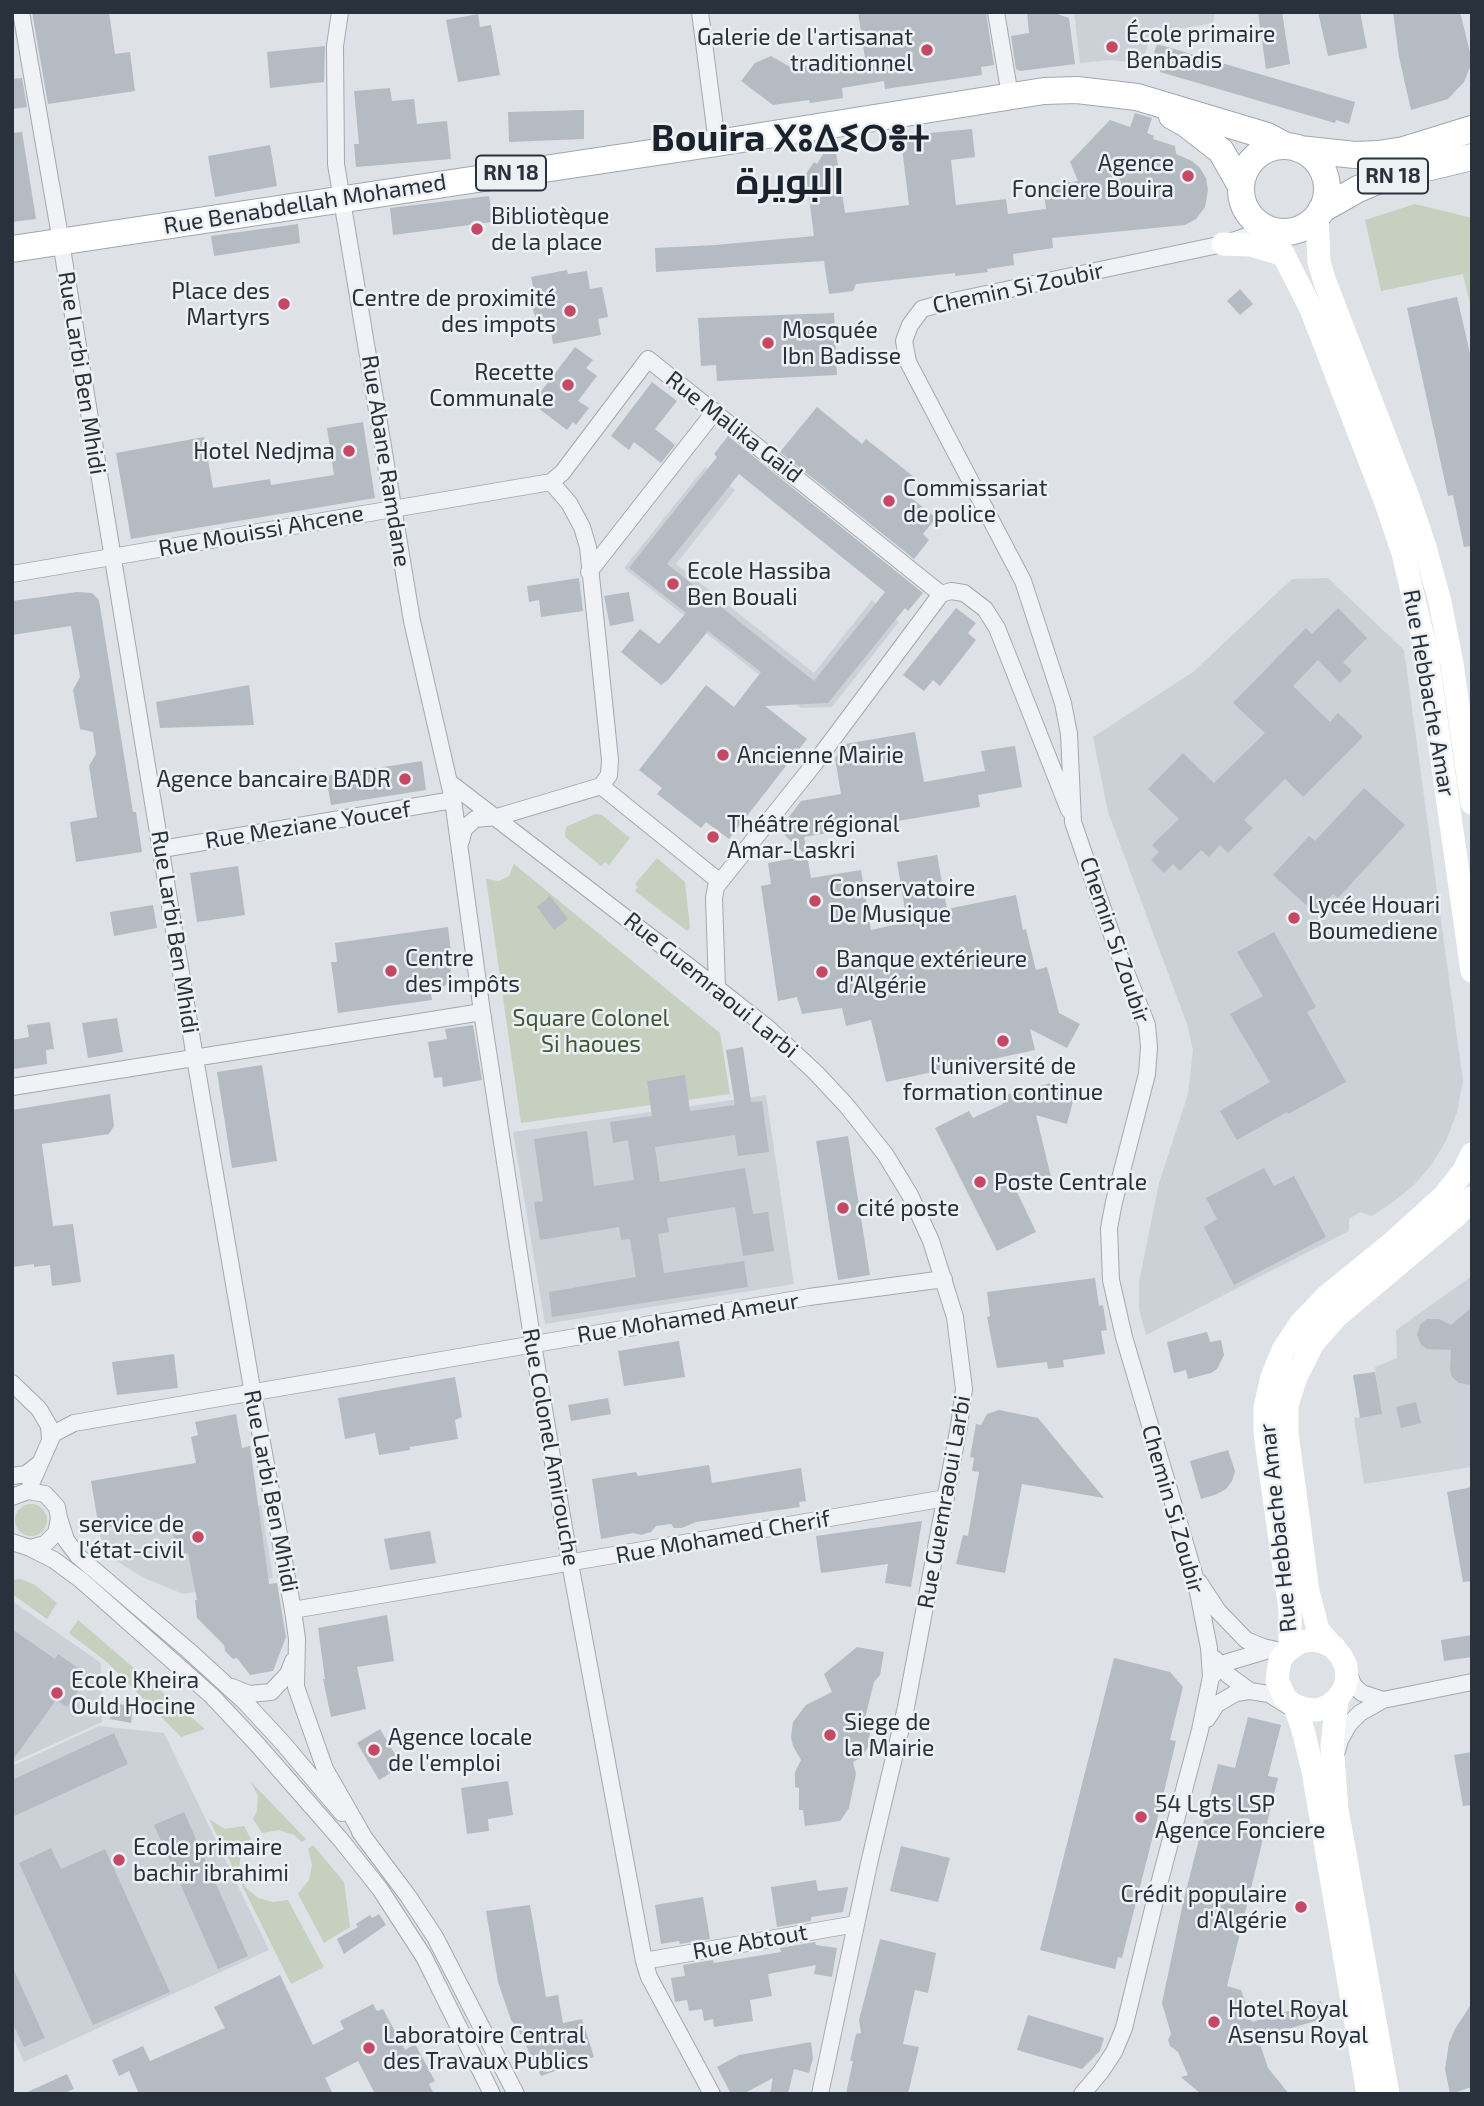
<!DOCTYPE html>
<html>
<head>
<meta charset="utf-8">
<style>
  body { margin:0 }
  #map { position:relative; width:1484px; height:2106px; overflow:hidden; background:#dee2e6; font-family:"Exo 2",sans-serif }
  canvas { display:block }
  .frame { position:absolute; inset:0; border:14px solid #28313c; pointer-events:none }
</style>
</head>
<body>
<div id="map">
<canvas width="1484" height="2106"></canvas>
<div class="frame"></div>
</div>
<script>
const g = document.querySelector('canvas').getContext('2d');
g.lineJoin = 'round';
function fillPath(path, color) { g.fillStyle = color; g.fill(path, 'evenodd'); }
const poly = rows => new Path2D(rows.map(r => 'M' + r).join(''));
function stroke(path, color, width, dash) { g.strokeStyle = color; g.lineWidth = width; g.lineCap = dash ? 'butt' : 'round'; g.setLineDash(dash || []); g.stroke(path); }
function label(font, color, halo, rows, align = 'center') {
  g.font = font + ' "Exo 2",Cairo,"Noto Sans Tifinagh",sans-serif'; g.lineWidth = 5; g.setLineDash([]); g.textBaseline = 'middle'; g.strokeStyle = halo; g.fillStyle = color; for (const [text, x, y, turn = 0] of rows) {
    g.save(); g.translate(x, y); g.rotate((+turn || 0) * Math.PI / 180); g.textAlign = isNaN(turn) ? turn : align; if (halo) g.strokeText(text, 0, 0); g.fillText(text, 0, 0); g.restore();
  }
}
const built = poly([
  [1074,12,1215,12,1213,23,1151,34,1142,64,1112,60,1080,63],
  [705,467,735,490,676,564,814,673,872,600,899,622,832,707,801,708,624,568],
  [1328,578,1404,650,1463,1081,1457,1112,1446,1141,1432,1164,1413,1186,1390,1204,1372,1216,1360,1212,1349,1219,1349,1231,1146,1335,1139,1309,1139,1282,1159,1183,1188,1094,1193,1050,1187,1024,1108,812,1093,737,1193,672,1292,579],
  [766,1095,794,1284,545,1324,513,1132],
  [1472,1276,1472,1467,1364,1484,1354,1418,1381,1414,1375,1367,1397,1358,1396,1330],
  [261,1505,273,1578,183,1594,144,1578,115,1560,101,1541,99,1533],
  [12,1601,101,1663,102,1722,12,1763],
  [99,1726,164,1733,269,1950,24,2062,12,2036,12,1766]
]);
const green = poly([
  [1415,204,1472,218,1472,312,1463,274,1381,291,1365,220],
  [595,814,602,815,630,838,609,865,605,862,601,866,565,837,566,827],
  [657,858,685,882,690,927,687,931,635,891,638,887,635,884],
  [514,864,720,1033,730,1094,521,1123,486,879,499,881,509,876],
  '15 1520a16 16 0 1 1 32 0a16 16 0 1 1-32 0Z',
  [21,1579,35,1585,57,1603,47,1619,12,1594,12,1580],
  [78,1620,205,1729,181,1737,108,1663,69,1633],
  [250,1781,306,1839,302,1842,294,1835,279,1830,262,1833,253,1819,257,1811,258,1796],
  [209,1819,225,1829,244,1826,251,1839,241,1855,239,1867,242,1880,246,1888,258,1898,273,1902,288,1900,324,1967,291,1984],
  [313,1845,344,1882,350,1927,324,1943,298,1894,309,1880,312,1865,308,1849]
]);
const building = poly([
  [32,12,109,12,115,54,130,52,135,91,48,104],
  [858,12,986,12,994,65,981,67,982,75,885,89,884,81,842,88,843,98,810,103,809,100,773,105,741,81,755,63,771,56,792,68,865,58],
  [1027,12,1051,12,1069,18,1075,64,1020,71,1016,69,1011,36,1029,33],
  [1258,12,1282,12,1290,64,1266,69],
  [1318,12,1360,12,1367,48,1328,56],
  [1393,12,1460,12,1470,52,1470,67,1464,82,1448,99,1411,110,1399,57],
  [478,14,480,27,491,25,500,75,458,82,446,20],
  [1157,44,1355,102,1349,124,1336,120,1335,123,1160,72,1161,68,1150,65],
  [325,46,324,82,270,88,267,52],
  [22,78,27,107,12,109,12,79],
  [390,88,392,101,414,99,417,124,447,121,451,159,356,167,354,144,359,144,354,91],
  [584,110,584,139,509,142,508,112],
  [1135,113,1152,118,1147,133,1154,136,1153,139,1175,146,1176,154,1192,161,1200,168,1206,178,1208,190,1205,207,1196,219,1185,225,1052,238,1053,248,1013,254,1014,265,987,269,988,272,955,276,955,273,856,284,853,291,829,294,824,261,656,272,655,248,715,245,814,236,806,174,814,162,817,164,823,154,836,152,845,213,909,205,902,148,906,147,908,135,972,129,975,157,951,160,956,205,1006,199,1008,214,1046,209,1043,186,1078,181,1070,162,1110,120,1130,127],
  [22,132,36,219,12,222,12,133],
  [270,145,277,186,215,197,208,156],
  [489,196,493,222,393,235,390,208],
  [298,224,300,243,214,256,211,236],
  [567,270,568,274,587,271,590,289,602,287,608,317,598,319,601,335,553,344,550,326,539,328,531,304,533,286,531,277],
  [1240,289,1253,304,1240,315,1227,301],
  [1457,297,1472,362,1472,546,1464,547,1453,495,1448,496,1407,308],
  [834,313,837,375,717,381,716,365,701,366,698,318],
  [575,347,593,360,586,368,597,376,578,401,589,408,576,425,573,422,567,430,538,408,545,398,539,394],
  [652,382,677,401,655,429,675,445,661,463,634,442,629,450,611,436],
  [817,407,862,444,866,439,914,477,903,491,936,518,923,534,929,540,914,559,780,452],
  [363,422,375,498,131,539,116,453,204,437,213,488,270,479,271,485,334,475,327,428],
  [728,436,923,593,908,611,905,608,828,703,765,706,807,739,729,839,706,822,701,828,657,794,662,788,639,770,706,685,734,707,761,672,708,631,668,680,661,685,621,652,640,629,659,644,686,613,629,568,717,457,714,454],
  [739,474,885,592,814,681,667,564],
  [579,578,583,611,541,617,539,600,529,602,527,586],
  [77,592,92,593,99,600,133,812,136,812,142,852,76,862,70,822,97,817,89,766,96,754,93,732,80,729,73,690,80,677,71,626,12,635,12,601],
  [629,592,634,621,610,626,604,596],
  [956,608,976,623,968,633,976,640,940,686,933,680,924,691,903,675],
  [1338,608,1367,638,1343,662,1352,671,1340,683,1318,660,1293,686,1330,722,1338,713,1363,737,1303,797,1285,779,1244,820,1253,828,1228,853,1220,845,1209,857,1201,850,1180,871,1173,864,1164,873,1151,860,1159,852,1152,845,1179,819,1148,789,1183,753,1214,783,1265,733,1233,703,1306,628,1312,634],
  [249,685,254,725,160,728,156,702],
  [915,732,924,782,985,771,981,751,1015,746,1022,787,978,795,980,807,804,837,811,878,861,870,871,930,907,922,897,862,937,855,947,909,1016,895,1023,930,1026,929,1036,970,1047,967,1059,1013,1080,1024,1067,1048,1030,1029,1035,1050,886,1082,871,1020,846,1026,842,1008,802,1014,797,997,778,1001,761,886,771,884,768,863,807,856,779,830,801,801,841,794,835,758,845,744],
  [422,761,426,790,331,805,326,776],
  [1364,788,1405,825,1338,898,1333,894,1315,913,1273,875,1309,836,1315,841],
  [238,866,245,915,197,922,190,873],
  [550,896,568,919,554,930,537,907],
  [153,905,157,928,114,936,110,912],
  [448,927,452,961,449,983,431,994,432,1000,338,1013,331,962,337,962,335,943],
  [1274,932,1316,1007,1307,1012,1346,1082,1288,1114,1287,1112,1237,1140,1220,1111,1270,1082,1230,1014,1263,996,1237,952],
  [117,1018,123,1052,88,1058,82,1023],
  [50,1022,54,1049,46,1050,47,1064,14,1069,12,1040,29,1037,27,1025],
  [473,1025,482,1080,443,1087,442,1077,434,1078,428,1042,447,1039,445,1029],
  [743,1047,751,1102,762,1101,769,1152,738,1156,735,1135,655,1147,660,1182,745,1168,753,1214,768,1212,774,1251,743,1256,735,1207,667,1218,669,1232,658,1234,664,1273,744,1261,748,1287,552,1317,549,1292,636,1277,630,1239,621,1240,619,1227,540,1240,534,1202,543,1201,534,1139,587,1131,594,1186,634,1180,628,1140,613,1143,610,1122,652,1116,647,1081,685,1075,690,1111,735,1105,726,1050],
  [262,1065,277,1161,232,1168,217,1072],
  [1051,1083,1076,1090,1067,1124,1036,1115,1052,1181,1016,1190,1036,1232,997,1251,935,1128,969,1111,973,1118,1003,1104,1001,1096],
  [110,1094,114,1126,109,1134,42,1144,53,1226,73,1224,81,1282,52,1286,50,1265,34,1267,34,1264,12,1267,12,1110],
  [848,1136,870,1275,838,1280,816,1141],
  [1264,1168,1274,1186,1294,1176,1326,1237,1234,1285,1204,1227,1217,1219,1206,1198],
  [1095,1278,1099,1306,1103,1305,1107,1330,1101,1331,1105,1354,1063,1360,1064,1367,1048,1369,1047,1362,997,1368,987,1317,990,1316,987,1292],
  [1472,1307,1472,1385,1459,1383,1452,1377,1450,1370,1451,1350,1427,1349,1421,1345,1417,1335,1420,1325,1427,1319,1439,1319,1451,1325],
  [1207,1332,1210,1342,1221,1340,1224,1355,1217,1369,1211,1373,1188,1379,1186,1370,1174,1373,1167,1342],
  [679,1341,685,1377,624,1386,618,1351],
  [174,1354,178,1388,117,1395,112,1362],
  [1375,1372,1382,1414,1360,1418,1353,1375],
  [455,1377,462,1417,455,1420,458,1439,410,1447,410,1450,379,1455,375,1433,345,1439,338,1398],
  [608,1398,611,1414,571,1421,568,1405],
  [1416,1402,1421,1423,1401,1428,1396,1407],
  [999,1410,1038,1418,1104,1498,1022,1484,1005,1573,956,1564,963,1535,968,1536,979,1472,972,1471,974,1458,970,1457,976,1424,981,1425,987,1414],
  [236,1414,242,1448,250,1446,269,1584,277,1583,286,1637,273,1671,250,1675,237,1658,233,1659,225,1651,224,1645,197,1618,195,1600,197,1600,188,1553,177,1555,170,1517,99,1529,91,1481,196,1463,191,1437,198,1435,195,1422],
  [1228,1450,1235,1471,1232,1481,1226,1489,1217,1494,1201,1499,1190,1461],
  [709,1465,712,1483,801,1468,806,1501,799,1502,800,1507,696,1522,682,1528,674,1528,671,1524,656,1526,651,1532,641,1535,633,1533,601,1539,592,1479,636,1472,638,1476],
  [1472,1487,1472,1581,1463,1582,1447,1492],
  [922,1521,911,1587,885,1583,888,1564,821,1573,816,1536],
  [430,1531,436,1563,390,1570,384,1539],
  [387,1615,394,1661,357,1667,366,1709,331,1717,323,1679,325,1679,318,1628],
  [12,1629,55,1659,58,1654,89,1676,67,1707,56,1700,12,1761],
  [1472,1635,1472,1657,1444,1661,1441,1640],
  [857,1647,884,1652,880,1675,874,1682,864,1722,870,1733,869,1745,862,1757,853,1762,856,1774,849,1808,840,1821,805,1826,803,1810,799,1810,799,1788,795,1787,795,1772,801,1760,793,1746,791,1737,793,1722,806,1705,832,1692,824,1674],
  [1114,1658,1170,1672,1183,1687,1170,1740,1176,1741,1162,1800,1122,1958,1118,1957,1115,1969,1040,1950],
  [113,1703,133,1706,131,1723,110,1719],
  [1248,1717,1281,1725,1268,1776,1278,1778,1227,1986,1241,1990,1252,2022,1321,2001,1325,2018,1258,2038,1268,2068,1289,2094,1201,2094,1181,2077,1188,2075,1178,2052,1170,2046,1168,2040,1171,2034,1162,2003,1183,1903,1218,1764,1235,1768],
  [380,1729,402,1766,379,1780,357,1743],
  [114,1733,128,1764,12,1817,12,1780],
  [1472,1752,1472,1805,1463,1806,1454,1755],
  [508,1781,513,1815,488,1819,489,1831,467,1834,461,1788],
  [184,1812,248,1956,218,1969,154,1825],
  [901,1846,950,1858,938,1902,890,1891],
  [51,1848,61,1869,105,1849,170,1992,93,2025,19,1863],
  [816,1880,818,1891,848,1887,843,1912,811,1917,811,1921,777,1927,771,1887],
  [703,1897,710,1939,680,1944,679,1941,661,1944,655,1905],
  [530,1905,546,1997,558,1995,563,2023,582,2019,594,2057,541,2076,517,2027,511,2020,498,1982,486,1911],
  [379,1914,386,1925,344,1954,337,1939,358,1927,356,1924,370,1915,372,1918],
  [880,1939,936,1953,928,1993,915,1990,903,2044,919,2047,908,2094,846,2094,853,2061,850,2061,856,2034,861,2033,859,2020],
  [815,1942,816,1945,837,1948,832,1977,814,1974,816,1965,768,1974,772,1996,750,2000,753,2021,714,2027,713,2019,704,2021,702,2009,689,2011,687,2000,675,2002,671,1978,685,1976,683,1965,713,1960,714,1963,781,1952,780,1948],
  [12,1966,45,2038,24,2047,12,2022],
  [280,1975,313,2045,344,2029,340,2021,373,2004,377,2011,383,2009,405,2050,415,2044,435,2081,429,2084,434,2094,375,2094,358,2061,325,2078,333,2094,139,2094,129,2071,119,2076,112,2060,143,2046,150,2061,225,2028,214,2007],
  [1472,2003,1472,2087,1450,2094,1445,2069,1449,2043,1455,2029],
  [1028,2015,1104,2038,1100,2051,1082,2069,1017,2050],
  [811,2042,813,2058,809,2073,794,2069,788,2094,770,2094,773,2078,743,2094,731,2094,717,2067,739,2055],
  [67,2074,74,2089,62,2094,23,2094]
]);
const minor = poly([
  [21,12,61,242,195,1058,253,1394,293,1610,297,1639,296,1687,325,1769,365,1839],
  [340,12,335,46,336,164,412,621,453,800,482,1012,533,1344,570,1563,644,1961,649,1977,712,2094],
  [700,12,717,143],
  [996,12,1010,96],
  [551,482,562,473,648,359,941,594],
  [589,572,715,411],
  [12,574,551,482],
  [449,782,717,988,768,1028,816,1073,846,1105,885,1154,910,1195,931,1241,955,1317,964,1389,959,1426,906,1707,870,1859,820,2094],
  [601,786,720,882],
  [461,841,464,829,475,819,497,817,601,786,609,775,610,760,588,547,582,527,569,503,551,482],
  [162,849,453,800],
  [717,988,714,898,716,887,815,763,941,594,951,591,964,593,985,609,997,628,1069,810],
  [12,1087,482,1012],
  [12,1383,39,1409,49,1426,50,1439],
  [12,1476,26,1474,39,1464],
  [28,1491,53,1434,74,1423,809,1297,944,1279],
  [12,1497,28,1491,45,1494,57,1507,59,1518,56,1533,45,1544,30,1548,12,1542],
  [59,1518,66,1540,78,1556,188,1650,244,1701,282,1742,342,1813],
  [30,1548,54,1560,81,1580,212,1696,256,1743,341,1840,380,1889,424,1957,492,2094],
  [1199,1582,1218,1611,1246,1640,1263,1647,1286,1652],
  [293,1610,946,1498],
  [1215,1659,1228,1675,1250,1691],
  [1347,1670,1354,1686,1362,1693,1383,1700],
  [1211,1677,1225,1663,1272,1649],
  [232,1687,249,1694,271,1692,288,1674,293,1661],
  [1207,1719,1217,1704,1236,1693,1250,1691,1269,1694,1288,1706],
  [1337,1751,1340,1740,1349,1724,1360,1713,1383,1700,1472,1682],
  [360,1832,408,1896,435,1937,516,2094],
  [644,1961,856,1924],
  [1082,2094,1100,2073,1114,2052,1124,2028,1159,1884,1200,1730,1211,1677,1209,1648,1195,1577,1124,1337,1111,1280,1109,1228,1114,1202,1147,1074,1149,1047,1147,1025,1115,944,1073,822,1069,734,1063,703,1023,581,908,362,904,341,910,325,922,309,939,304,1223,244,1268,229]
]);
const secondary = poly([
  [1317,216,1319,262,1325,282,1408,497,1425,547,1440,602,1452,664,1472,803],
  [1271,230,1311,309,1385,500,1403,553,1427,655,1472,971],
  [1223,244,1251,245,1284,255],
  [1334,1647,1323,1642,1312,1640,1300,1642,1286,1652,1280,1660,1277,1680,1285,1698,1294,1705,1305,1709,1317,1710,1328,1706,1337,1699,1344,1689,1347,1678,1346,1666,1341,1656,1318,1630,1308,1591,1287,1433,1287,1405,1296,1377,1313,1343,1337,1316,1456,1216,1472,1198],
  [1290,1648,1290,1610,1265,1433,1265,1407,1272,1377,1283,1350,1301,1323,1327,1296,1391,1244,1444,1196,1463,1172,1472,1154],
  [1337,1699,1332,1746,1337,1809,1388,2094],
  [1294,1705,1302,1726,1313,1771,1368,2094]
]);
const primary = poly([
  [1172,116,1185,123,1221,151,1241,186],
  '1241 189a43 43 0 1 1 86 0a43 43 0 1 1-86 0Z',
  [1299,149,1355,155,1378,154,1404,150,1472,129],
  [1321,210,1358,189,1384,178,1472,157],
  [12,249,717,143,1044,91,1077,90,1137,97,1267,136,1286,146]
]);
const markers = [
  [1112,47,7,"#c54965"],
  [927,50,7,"#c54965"],
  [1188,176,7,"#c54965"],
  [477,229,7,"#c54965"],
  [284,304,7,"#c54965"],
  [570,311,7,"#c54965"],
  [768,343,7,"#c54965"],
  [568,385,7,"#c54965"],
  [349,451,7,"#c54965"],
  [889,501,7,"#c54965"],
  [673,584,7,"#c54965"],
  [723,755,7,"#c54965"],
  [405,779,7,"#c54965"],
  [713,837,7,"#c54965"],
  [815,901,7,"#c54965"],
  [1294,918,7,"#c54965"],
  [391,971,7,"#c54965"],
  [822,972,7,"#c54965"],
  [1003,1041,7,"#c54965"],
  [980,1182,7,"#c54965"],
  [843,1208,7,"#c54965"],
  [198,1537,7,"#c54965"],
  [57,1693,7,"#c54965"],
  [830,1735,7,"#c54965"],
  [374,1750,7,"#c54965"],
  [1141,1817,7,"#c54965"],
  [119,1860,7,"#c54965"],
  [1301,1907,7,"#c54965"],
  [1214,2022,7,"#c54965"],
  [369,2048,7,"#c54965"]
];
const shields = [
  [511,173,70],
  [1393,176,70]
];
const shieldNames = [
  ["RN 18",511,173],
  ["RN 18",1393,176]
];
const poiNames = [
  ["École primaire",1126,34],
  ["Benbadis",1126,60],
  ["Galerie de l'artisanat",913,37,"right"],
  ["traditionnel",913,63,"right"],
  ["Agence",1174,163,"right"],
  ["Fonciere Bouira",1174,189,"right"],
  ["Bibliotèque",491,216],
  ["de la place",491,242],
  ["Place des",270,291,"right"],
  ["Martyrs",270,317,"right"],
  ["Centre de proximité",556,298,"right"],
  ["des impots",556,324,"right"],
  ["Mosquée",782,330],
  ["Ibn Badisse",782,356],
  ["Recette",554,372,"right"],
  ["Communale",554,398,"right"],
  ["Hotel Nedjma",335,451,"right"],
  ["Commissariat",903,488],
  ["de police",903,514],
  ["Ecole Hassiba",687,571],
  ["Ben Bouali",687,597],
  ["Ancienne Mairie",737,755],
  ["Agence bancaire BADR",391,779,"right"],
  ["Théâtre régional",727,824],
  ["Amar-Laskri",727,850],
  ["Conservatoire",829,888],
  ["De Musique",829,914],
  ["Lycée Houari",1308,905],
  ["Boumediene",1308,931],
  ["Centre",405,958],
  ["des impôts",405,984],
  ["Banque extérieure",836,959],
  ["d'Algérie",836,985],
  ["l'université de",1003,1066,"center"],
  ["formation continue",1003,1092,"center"],
  ["Poste Centrale",994,1182],
  ["cité poste",857,1208],
  ["service de",184,1524,"right"],
  ["l'état-civil",184,1550,"right"],
  ["Ecole Kheira",71,1680],
  ["Ould Hocine",71,1706],
  ["Siege de",844,1722],
  ["la Mairie",844,1748],
  ["Agence locale",388,1737],
  ["de l'emploi",388,1763],
  ["54 Lgts LSP",1155,1804],
  ["Agence Fonciere",1155,1830],
  ["Ecole primaire",133,1847],
  ["bachir ibrahimi",133,1873],
  ["Crédit populaire",1287,1894,"right"],
  ["d'Algérie",1287,1920,"right"],
  ["Hotel Royal",1228,2009],
  ["Asensu Royal",1228,2035],
  ["Laboratoire Central",383,2035],
  ["des Travaux Publics",383,2061]
];
const streetNames = [
  ["Rue Benabdellah Mohamed",305,204,-9],
  ["Chemin Si Zoubir",1018,288,-12],
  ["Rue Larbi Ben Mhidi",82,373,81],
  ["Rue Malika Gaid",734,427,38],
  ["Rue Abane Ramdane",386,461,81],
  ["Rue Mouissi Ahcene",261,531,-10],
  ["Rue Hebbache Amar",1429,693,80],
  ["Rue Meziane Youcef",308,825,-9],
  ["Rue Larbi Ben Mhidi",175,932,81],
  ["Chemin Si Zoubir",1115,940,71],
  ["Rue Guemraoui Larbi",711,985,39],
  ["Rue Mohamed Ameur",688,1318,-9],
  ["Rue Colonel Amirouche",551,1447,80],
  ["Rue Larbi Ben Mhidi",271,1491,79],
  ["Rue Guemraoui Larbi",944,1502,-80],
  ["Chemin Si Zoubir",1173,1509,74],
  ["Rue Hebbache Amar",1278,1528,-96],
  ["Rue Mohamed Cherif",723,1537,-10],
  ["Rue Abtout",750,1942,-10]
];
const parkNames = [
  ["Square Colonel",591,1018],
  ["Si haoues",591,1044]
];
const townNames = [
  ["Bouira ⵝⵓⵠⵉⵔⴻⵜ",790,139],
  ["البويرة",790,182]
];
fillPath(built, '#ccd1d8');
fillPath(green, '#c5d0bf');
fillPath(building, '#b5bbc3');
stroke(minor, '#a4a9b0', 18);
stroke(primary, '#9ea7b1', 28);
stroke(minor, '#f0f2f5', 16);
stroke(secondary, '#fff', 23);
stroke(primary, '#fff', 26);
for (const [x, y, r, color] of markers) { const dot = new Path2D(); dot.arc(x, y, r, 0, 2 * Math.PI); g.fillStyle = color; g.fill(dot); stroke(dot, '#edf1f4', 2.5); }
for (const [x, y, w] of shields) { const box = new Path2D(); box.roundRect(x - w / 2, y - 17.5, w, 35, 5); g.fillStyle = '#edf1f4'; g.fill(box); stroke(box, '#28313c', 2); }
label('bold 21px', '#28313c', null, shieldNames);
label('23px', '#28313c', '#edf1f4', poiNames, 'left');
label('23px', '#28313c', '#edf1f4', streetNames);
label('23px', '#3f5736', '#edf1f4', parkNames);
label('bold 37px', '#1a222d', '#edf1f4', townNames);
</script>
</body>
</html>
